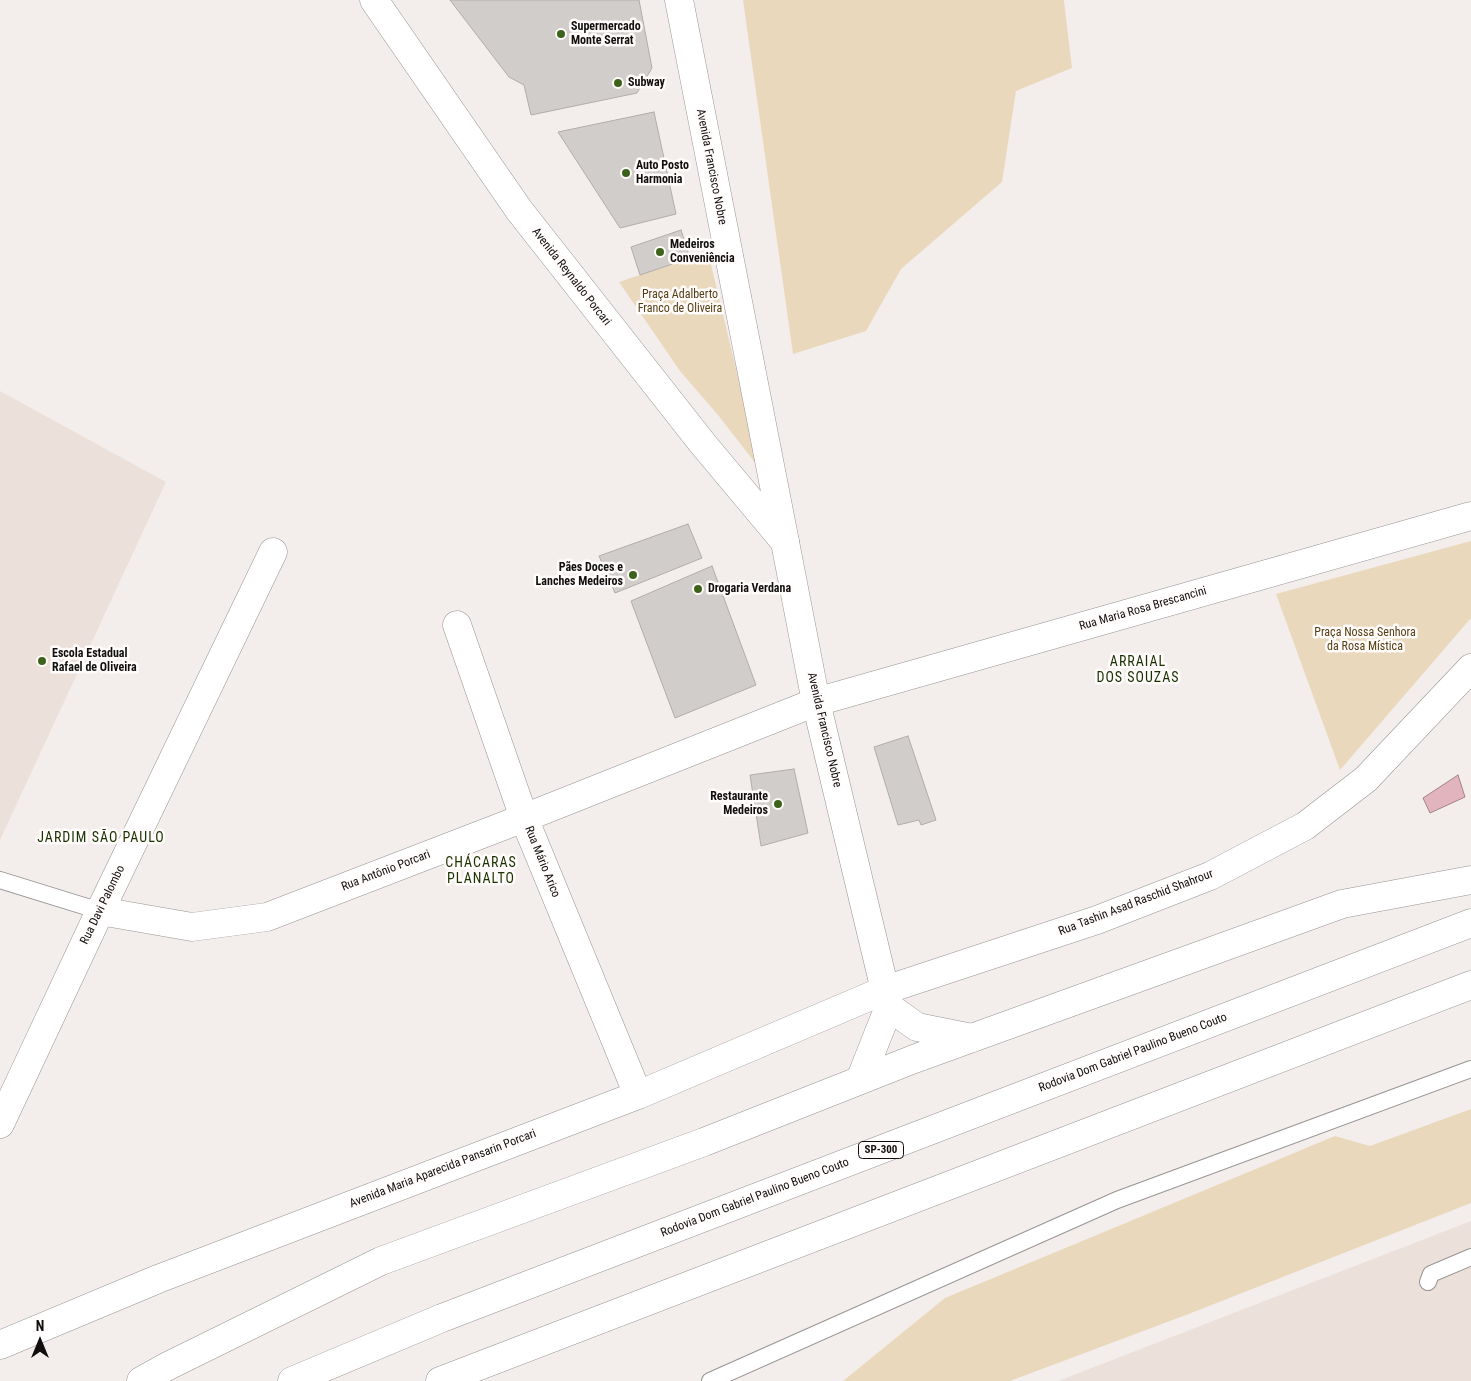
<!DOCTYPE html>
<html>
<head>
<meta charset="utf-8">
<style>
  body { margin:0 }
  #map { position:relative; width:1471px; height:1381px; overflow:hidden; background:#f3eeec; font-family:"Roboto Condensed",sans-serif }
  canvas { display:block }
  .north { position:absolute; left:15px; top:1316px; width:50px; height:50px; -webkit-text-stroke:4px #fffcfb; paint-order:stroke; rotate:0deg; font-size:14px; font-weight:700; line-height:20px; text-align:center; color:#100f0e }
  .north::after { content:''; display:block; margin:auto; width:18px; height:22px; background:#100f0e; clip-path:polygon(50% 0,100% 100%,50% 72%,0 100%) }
</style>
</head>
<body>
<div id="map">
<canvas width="1471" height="1381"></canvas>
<div class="north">N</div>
</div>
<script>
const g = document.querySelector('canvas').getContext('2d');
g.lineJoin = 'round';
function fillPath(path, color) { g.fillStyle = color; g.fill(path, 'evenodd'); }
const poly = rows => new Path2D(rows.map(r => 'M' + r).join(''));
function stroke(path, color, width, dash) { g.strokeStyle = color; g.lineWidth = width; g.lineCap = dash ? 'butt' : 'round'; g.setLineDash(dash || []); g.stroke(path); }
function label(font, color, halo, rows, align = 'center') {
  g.font = font + ' "Roboto Condensed",sans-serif'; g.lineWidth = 5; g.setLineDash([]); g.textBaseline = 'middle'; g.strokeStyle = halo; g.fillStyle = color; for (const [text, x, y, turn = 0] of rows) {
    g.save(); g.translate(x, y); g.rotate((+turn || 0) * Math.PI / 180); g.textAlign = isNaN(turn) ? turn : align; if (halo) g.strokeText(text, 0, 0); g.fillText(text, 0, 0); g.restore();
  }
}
const built = poly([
  [0,391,166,482,0,840],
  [1471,1221,1471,1381,1058,1381]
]);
const green = poly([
  [743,0,1064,0,1064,1,1072,68,1016,91,1002,182,901,269,866,331,793,354],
  [708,252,760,469,718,415,680,371,619,282],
  [1471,541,1471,618,1340,770,1276,594],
  [1471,1109,1471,1203,1186,1315,1010,1381,843,1381,945,1298,1335,1136,1370,1146]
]);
const water = poly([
  [1458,775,1465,797,1430,813,1423,798,1458,775]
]);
const building = poly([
  [450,0,639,0,652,68,637,93,531,115,524,85,509,77,450,0],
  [654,112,676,214,620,228,558,132,654,112],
  [681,230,690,258,640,275,631,247,681,230],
  [688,524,702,558,615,593,599,556,688,524],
  [712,566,756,685,675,718,631,601,712,566],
  [908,736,936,820,921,825,919,820,898,825,874,747,908,736],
  [794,769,808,833,761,846,750,775,794,769]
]);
const service = poly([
  [0,880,100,911],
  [1428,1282,1431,1274,1471,1257],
  [710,1381,1117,1200,1471,1069]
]);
const minor = poly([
  [457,625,524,818,638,1095],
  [100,911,192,927,267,917,524,818,816,702,1471,516],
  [0,1124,100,911,273,552],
  [0,1345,158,1279,638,1095,885,990]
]);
const tertiary = poly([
  [679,0,785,542],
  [885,990,1097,920,1210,876,1305,826,1366,779,1471,668]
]);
const secondary = poly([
  [374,0,519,210,703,444,785,542,816,702,889,1007,860,1080],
  [889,1007,917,1027,972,1038]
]);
const motorway = poly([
  [141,1381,168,1366,381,1261,704,1142,914,1059,1342,904,1471,880],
  [292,1381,442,1318,1471,923],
  [440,1381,1471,985]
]);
const markers = [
  [561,34,5,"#3d621b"],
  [618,83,5,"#3d621b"],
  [626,173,5,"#3d621b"],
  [660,252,5,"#3d621b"],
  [633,575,5,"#3d621b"],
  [698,589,5,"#3d621b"],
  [42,661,5,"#3d621b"],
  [778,804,5,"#3d621b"]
];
const shields = [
  [881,1150,45]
];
const shieldNames = [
  ["SP-300",881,1150]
];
const poiNames = [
  ["Supermercado",571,27],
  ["Monte Serrat",571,41],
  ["Subway",628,83],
  ["Auto Posto",636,166],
  ["Harmonia",636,180],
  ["Medeiros",670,245],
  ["Conveniência",670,259],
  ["Pães Doces e",623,568,"right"],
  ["Lanches Medeiros",623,582,"right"],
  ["Drogaria Verdana",708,589],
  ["Escola Estadual",52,654],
  ["Rafael de Oliveira",52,668],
  ["Restaurante",768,797,"right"],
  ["Medeiros",768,811,"right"]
];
const streetNames = [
  ["Avenida Francisco Nobre",711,167,79],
  ["Avenida Reynaldo Porcari",571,277,52],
  ["Rua Maria Rosa Brescancini",1143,609,-16],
  ["Avenida Francisco Nobre",824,730,77],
  ["Rua Mário Arico",542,862,68],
  ["Rua Antônio Porcari",386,871,-21],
  ["Rua Tashin Asad Raschid Shahrour",1136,903,-21],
  ["Rua Davi Palombo",103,905,-64],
  ["Rodovia Dom Gabriel Paulino Bueno Couto",1133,1053,-21],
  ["Avenida Maria Aparecida Pansarin Porcari",443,1169,-21],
  ["Rodovia Dom Gabriel Paulino Bueno Couto",755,1198,-21]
];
const parkNames = [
  ["Praça Adalberto",680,295],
  ["Franco de Oliveira",680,309],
  ["Praça Nossa Senhora",1365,633],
  ["da Rosa Mística",1365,647]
];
const neighbourhoodNames = [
  ["ARRAIAL",1138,662],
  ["DOS SOUZAS",1138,678],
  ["JARDIM SÃO PAULO",101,838],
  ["CHÁCARAS",481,863],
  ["PLANALTO",481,879]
];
fillPath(built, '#ece0db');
fillPath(green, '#ead8bc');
fillPath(water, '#e2b4bd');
stroke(water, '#a38288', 1);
fillPath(building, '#d1cdcb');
stroke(building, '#b0aca9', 1);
stroke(service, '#989492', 18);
stroke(minor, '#989492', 29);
stroke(tertiary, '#989492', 29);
stroke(secondary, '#989492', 29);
stroke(motorway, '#989492', 29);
stroke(service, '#fff', 16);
stroke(minor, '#fff', 28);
stroke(tertiary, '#fff', 28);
stroke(secondary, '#fff', 28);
stroke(motorway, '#fff', 28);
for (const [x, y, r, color] of markers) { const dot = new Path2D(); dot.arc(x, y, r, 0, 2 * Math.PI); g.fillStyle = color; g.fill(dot); stroke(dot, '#fffcfb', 2); }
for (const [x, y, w] of shields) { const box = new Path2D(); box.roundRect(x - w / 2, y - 8.5, w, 17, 4); g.fillStyle = '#fffcfb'; g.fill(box); stroke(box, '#100f0e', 1); }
label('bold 11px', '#100f0e', null, shieldNames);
label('bold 12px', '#100f0e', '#fffcfb', poiNames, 'left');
label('12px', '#100f0e', '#fffcfb', streetNames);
label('12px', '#553d12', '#fffcfb', parkNames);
g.letterSpacing = '1px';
label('14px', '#193100', '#fffcfb', neighbourhoodNames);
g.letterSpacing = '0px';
</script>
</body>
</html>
